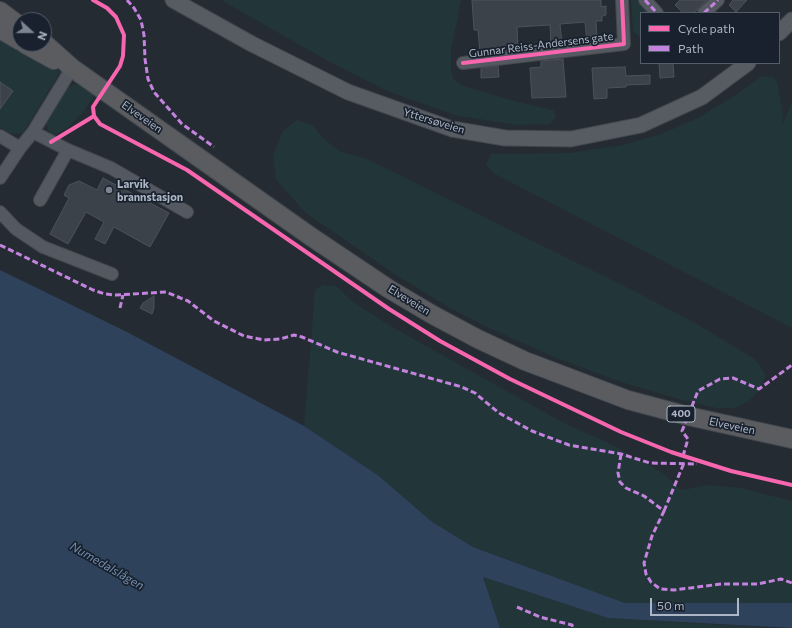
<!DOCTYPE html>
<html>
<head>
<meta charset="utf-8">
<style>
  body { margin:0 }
  #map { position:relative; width:792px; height:628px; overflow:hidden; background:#252b32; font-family:Commissioner,sans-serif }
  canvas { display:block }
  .legend { position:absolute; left:640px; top:12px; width:140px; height:52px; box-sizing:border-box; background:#18212d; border:1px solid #545d6a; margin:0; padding:5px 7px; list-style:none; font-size:12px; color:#adb6c5 }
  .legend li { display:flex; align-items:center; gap:8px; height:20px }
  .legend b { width:20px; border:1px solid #545d6a }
  .north { position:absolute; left:12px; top:12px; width:40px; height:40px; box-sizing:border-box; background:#18212d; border:1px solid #545d6a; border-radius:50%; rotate:111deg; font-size:11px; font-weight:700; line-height:16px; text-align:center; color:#adb6c5 }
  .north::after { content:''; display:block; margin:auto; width:14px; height:18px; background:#7d8592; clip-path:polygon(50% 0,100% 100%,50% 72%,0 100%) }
  .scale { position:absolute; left:650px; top:598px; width:89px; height:18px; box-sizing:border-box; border:2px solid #adb6c5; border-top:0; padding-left:5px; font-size:12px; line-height:14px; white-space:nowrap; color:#adb6c5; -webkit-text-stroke:3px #18212d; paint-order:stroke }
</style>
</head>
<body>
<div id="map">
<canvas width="792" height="628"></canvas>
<ul class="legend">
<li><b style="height:5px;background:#f766af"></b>Cycle path</li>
<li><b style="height:5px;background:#c483df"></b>Path</li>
</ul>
<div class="north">N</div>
<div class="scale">50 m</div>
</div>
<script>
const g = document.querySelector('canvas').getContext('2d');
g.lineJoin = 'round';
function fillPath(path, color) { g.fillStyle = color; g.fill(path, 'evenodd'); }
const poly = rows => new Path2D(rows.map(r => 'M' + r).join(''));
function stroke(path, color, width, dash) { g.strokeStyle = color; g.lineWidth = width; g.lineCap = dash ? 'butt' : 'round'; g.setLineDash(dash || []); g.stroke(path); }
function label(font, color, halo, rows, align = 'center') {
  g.font = font + ' Commissioner,sans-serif'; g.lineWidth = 3.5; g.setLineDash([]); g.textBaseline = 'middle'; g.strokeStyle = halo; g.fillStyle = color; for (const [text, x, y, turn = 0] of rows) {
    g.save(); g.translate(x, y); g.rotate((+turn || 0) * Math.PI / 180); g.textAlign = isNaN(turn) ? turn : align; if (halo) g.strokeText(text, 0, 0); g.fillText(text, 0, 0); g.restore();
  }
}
const green = poly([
  [221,0,461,0,451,51,451,71,454,80,464,86,514,101,553,110,556,117,550,124,518,125,458,116,387,91,328,61],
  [631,0,637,0,648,13,641,13,641,38,633,31],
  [0,35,60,72,23,133,11,134,0,127],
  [762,76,774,78,778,84,783,115,782,125,792,102,792,328,495,174,486,165,491,154,569,153,623,145,661,134,696,119,736,95],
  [76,84,80,85,95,95,83,112,69,127,57,134,53,135,48,130,46,120,67,88],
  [297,120,312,125,324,139,341,152,365,158,638,293,697,324,756,360,766,376,758,391,750,400,735,408,716,408,679,399,621,382,554,357,485,326,448,307,393,273,306,213,276,180,273,155,283,131],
  [323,285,336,286,352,301,392,327,564,423,611,444,663,473,681,490,708,485,741,488,792,501,792,603,625,603,473,547,431,521,379,476,304,426,315,290],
  [483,577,608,618,780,628,500,628]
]);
const water = poly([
  [0,270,125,331,304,426,379,476,431,521,473,547,625,603,792,603,792,628,608,618,483,577,500,628,0,628]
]);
const building = poly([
  [472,0,601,0,601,7,606,6,606,15,602,16,602,21,596,21,597,40,587,41,585,22,560,24,562,44,551,45,550,25,517,27,518,49,480,53,478,30,474,30,472,0],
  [680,0,707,0,694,13,683,13,675,5,680,0],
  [733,0,747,0,736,12,729,5,733,0],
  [563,59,566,97,532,98,530,68,541,67,541,61,563,59],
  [659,63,673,63,674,77,660,78,659,63],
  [498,66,499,77,481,78,481,68,498,66],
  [625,67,626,76,650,75,650,84,626,85,626,87,607,88,607,98,594,99,592,68,625,67],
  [0,82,13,91,0,109,0,82],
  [103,178,169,213,150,247,114,227,105,244,95,239,104,222,86,212,68,244,50,234,69,198,64,195,69,185,79,181,97,190,103,178],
  [154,296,154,308,152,314,140,308,143,303,154,296]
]);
const minor = poly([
  [645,0,657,13],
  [704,13,718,0],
  [463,63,624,44,622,0],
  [33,132,68,150,111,168,187,212],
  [0,136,20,148,33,132,72,68],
  [0,178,20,148],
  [40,200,68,150],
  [0,212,16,229,43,247,112,274]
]);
const major = poly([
  [173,0,252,44,348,92,452,129,505,138,571,139,641,125,702,97,748,63],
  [779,33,792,20]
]);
const highway = poly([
  [0,11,20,26],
  [0,29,20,41],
  [44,43,72,68,310,236,389,289,433,315,478,339,525,361,628,400,688,416,792,439],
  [25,44,54,60]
]);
const quiet = poly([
  [127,0,134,8,141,20,144,35,145,59,148,79,154,92,182,124,214,147],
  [645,0,657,13],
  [704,13,718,0],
  [0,245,93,290,105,294,116,295,166,292,188,301,214,321,244,336,264,340,280,339,294,335,302,337,337,352,462,387,475,393,499,413,532,431,569,445,621,454,650,463,697,464],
  [120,308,123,295],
  [621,454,618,473,620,482,626,488,644,496,664,511,652,536,644,563,646,574,651,582,660,589,674,590,721,584,758,584,781,579,792,583],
  [683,456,688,439,682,431,698,391,720,379,733,378,759,389,792,365],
  [664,511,684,463],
  [517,607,540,617,572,625,573,628]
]);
const cycleway = poly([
  [93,0,107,8,116,17,124,35,123,56,120,66,93,107,94,116,100,124,187,170,389,309,440,341,510,379,621,432,671,452,731,471,792,485],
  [463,63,624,44,622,0],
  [51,142,94,116]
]);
const markers = [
  [109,190,4,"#7d8592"]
];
const shields = [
  [681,414,28]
];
const shieldNames = [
  ["400",681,414]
];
const streetNames = [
  ["Gunnar Reiss-Andersens gate",541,45,-7],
  ["Elveveien",142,117,35],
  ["Yttersøveien",434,121,17],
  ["Elveveien",409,300,31],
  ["Elveveien",732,426,12]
];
const poiNames = [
  ["Larvik",117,184],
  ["brannstasjon",117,197]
];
const waterNames = [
  ["Numedalslågen",107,566,30]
];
fillPath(green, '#223538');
fillPath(water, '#2f425b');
fillPath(building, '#3c4249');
stroke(building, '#4c525a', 1);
stroke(minor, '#42474d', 14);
stroke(major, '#42474f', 17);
stroke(highway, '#41464e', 20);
stroke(minor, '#545961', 12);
stroke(major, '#575c63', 15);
stroke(highway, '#5a5c60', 18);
stroke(quiet, '#c483df', 3, [6, 3]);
stroke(cycleway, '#f766af', 4);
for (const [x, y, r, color] of markers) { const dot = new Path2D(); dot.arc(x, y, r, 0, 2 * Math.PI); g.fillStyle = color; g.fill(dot); stroke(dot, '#18212d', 1.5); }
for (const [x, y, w] of shields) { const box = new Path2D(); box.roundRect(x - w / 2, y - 8, w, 16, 3); g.fillStyle = '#18212d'; g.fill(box); stroke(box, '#adb6c5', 1); }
label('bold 10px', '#adb6c5', null, shieldNames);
label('11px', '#adb6c5', '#18212d', streetNames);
label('bold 11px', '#adb6c5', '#18212d', poiNames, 'left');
label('italic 12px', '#738eb0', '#18212d', waterNames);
</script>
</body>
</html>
